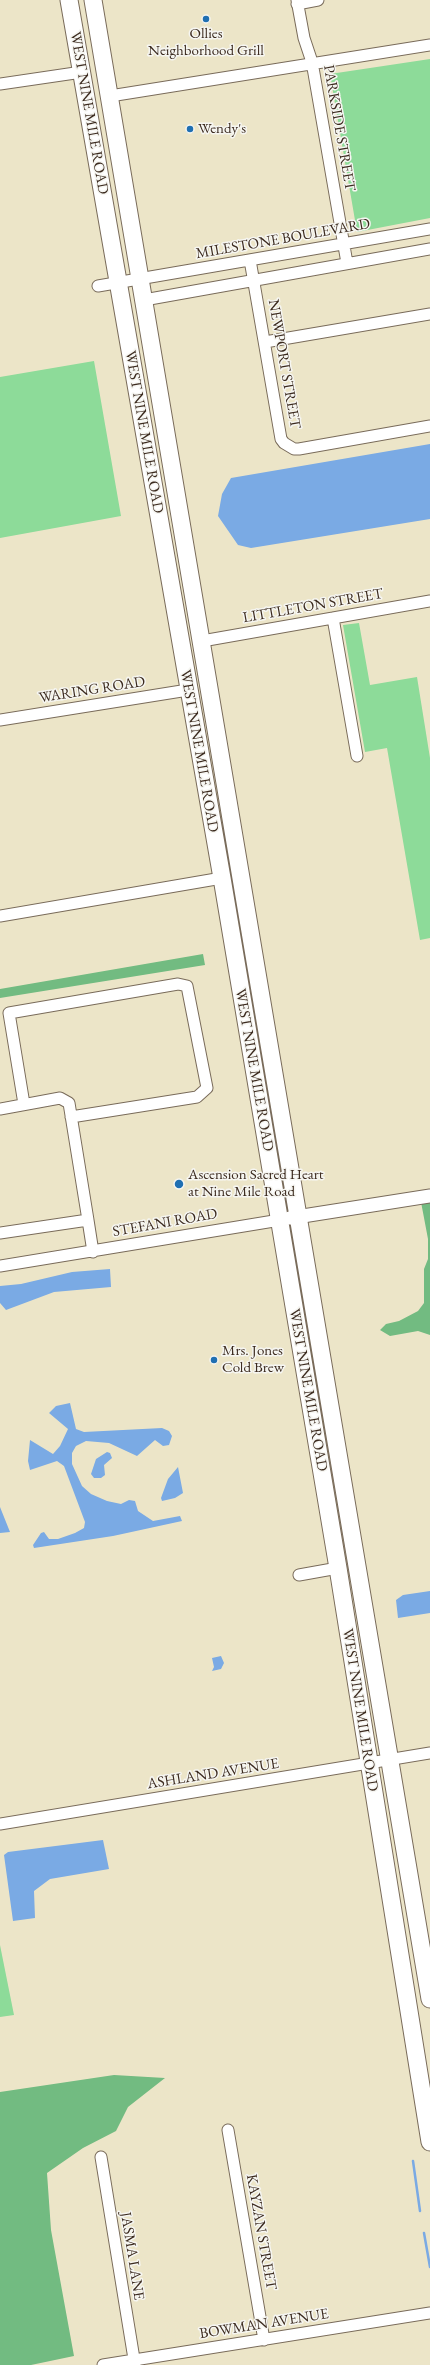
<!DOCTYPE html>
<html>
<head>
<meta charset="utf-8">
<style>
  body { margin:0 }
  canvas { display:block; background:#ece5c8 }
</style>
</head>
<body>
<canvas width="430" height="2365"></canvas>
<script>
const g = document.querySelector('canvas').getContext('2d');
g.lineJoin = 'round';
function fillPath(path, color) { g.fillStyle = color; g.fill(path, 'evenodd'); }
const poly = rows => new Path2D(rows.map(r => 'M' + r).join(''));
function stroke(path, color, width, dash) { g.strokeStyle = color; g.lineWidth = width; g.lineCap = dash ? 'butt' : 'round'; g.setLineDash(dash || []); g.stroke(path); }
function label(font, color, halo, rows, align = 'center') {
  g.font = font + ' "EB Garamond",serif'; g.lineWidth = 3; g.setLineDash([]); g.textBaseline = 'middle'; g.strokeStyle = halo; g.fillStyle = color; for (const [text, x, y, turn = 0] of rows) {
    g.save(); g.translate(x, y); g.rotate((+turn || 0) * Math.PI / 180); g.textAlign = isNaN(turn) ? turn : align; if (halo) g.strokeText(text, 0, 0); g.fillText(text, 0, 0); g.restore();
  }
}
const green = poly([
  [430,59,430,218,357,232,330,74],
  [94,361,121,516,0,538,0,377],
  [359,623,370,685,417,677,430,758,430,938,420,940,387,748,365,752,343,625],
  [0,1945,14,2015,0,2017]
]);
const forest = poly([
  [203,954,205,965,0,998,0,989],
  [430,1200,430,1335,418,1331,390,1336,380,1330,386,1324,399,1321,418,1311,424,1303,424,1269,428,1259,428,1239,421,1202],
  [114,2075,165,2078,128,2107,116,2131,83,2148,47,2173,51,2230,74,2356,31,2365,0,2365,0,2092]
]);
const water = poly([
  [430,444,430,519,251,548,238,545,218,516,222,494,231,478],
  [110,1269,111,1287,54,1292,6,1310,0,1303,0,1286,21,1284,72,1272],
  [70,1403,76,1429,84,1432,162,1428,169,1431,172,1436,169,1445,163,1446,155,1440,137,1456,109,1443,86,1441,76,1446,72,1453,72,1464,82,1486,91,1494,107,1501,121,1504,129,1500,135,1501,138,1511,153,1521,180,1516,182,1521,113,1536,34,1548,33,1545,41,1533,44,1532,49,1539,58,1539,75,1533,84,1528,85,1522,64,1466,57,1461,30,1470,28,1461,30,1440,53,1454,60,1446,68,1429,49,1413,56,1406],
  [107,1452,110,1453,112,1458,104,1465,105,1475,101,1478,94,1478,91,1474,96,1459],
  [178,1467,183,1493,175,1498,162,1501,161,1498,168,1479],
  [0,1507,10,1532,0,1533],
  [430,1591,430,1613,398,1618,396,1600,403,1595],
  [221,1656,224,1663,221,1669,212,1671,214,1667,212,1658],
  [103,1840,109,1869,50,1879,34,1891,35,1918,13,1921,4,1855,8,1852]
]);
const stream = poly([
  [413,2161,420,2211],
  [424,2233,430,2267]
]);
const minor = poly([
  [297,0,304,38,312,62,347,263],
  [297,4,318,0],
  [0,84,82,72],
  [110,96,430,45],
  [250,260,281,439,284,443,294,449,299,449,430,426],
  [98,286,430,229],
  [144,300,430,249],
  [265,342,430,314],
  [333,618,357,756],
  [202,641,430,601],
  [0,720,188,690],
  [0,916,222,878],
  [24,1104,9,1013,178,984,187,986,207,1088,197,1097,71,1117],
  [0,1109,60,1098,69,1103,88,1220,0,1233],
  [88,1220,93,1252],
  [0,1266,280,1220],
  [299,1575,338,1568],
  [0,1824,430,1753],
  [228,2130,264,2340],
  [101,2157,135,2365],
  [103,2365,430,2313]
]);
const tertiary = poly([
  [290,1218,430,1196]
]);
const primary = poly([
  [69,0,222,878,338,1568,430,2142],
  [93,0,430,1999]
]);
const markers = [
  [206,19,4,"#1f6fb2"],
  [190,129,4,"#1f6fb2"],
  [179,1184,5,"#1f6fb2"],
  [214,1360,4,"#1f6fb2"]
];
const poiNames = [
  ["Ollies",206,34,"center"],
  ["Neighborhood Grill",206,51,"center"],
  ["Wendy's",198,129],
  ["Ascension Sacred Heart",188,1175],
  ["at Nine Mile Road",188,1192],
  ["Mrs. Jones",222,1351],
  ["Cold Brew",222,1368]
];
const streetNames = [
  ["WEST NINE MILE ROAD",89,113,80],
  ["PARKSIDE STREET",339,128,80],
  ["MILESTONE BOULEVARD",283,239,-10],
  ["NEWPORT STREET",284,364,80],
  ["WEST NINE MILE ROAD",144,432,80],
  ["LITTLETON STREET",313,606,-10],
  ["WARING ROAD",92,690,-9],
  ["WEST NINE MILE ROAD",199,751,80],
  ["WEST NINE MILE ROAD",254,1070,80],
  ["STEFANI ROAD",165,1223,-10],
  ["WEST NINE MILE ROAD",308,1390,80],
  ["WEST NINE MILE ROAD",360,1710,81],
  ["ASHLAND AVENUE",213,1774,-9],
  ["KAYZAN STREET",261,2232,80],
  ["JASMA LANE",132,2256,81],
  ["BOWMAN AVENUE",264,2324,-9]
];
fillPath(green, '#8ddb99');
fillPath(forest, '#72bb81');
fillPath(water, '#7aaae4');
stroke(stream, '#7aaae4', 2.5);
stroke(minor, '#796b5a', 13);
stroke(tertiary, '#796b5a', 15);
stroke(primary, '#796b5a', 19);
stroke(minor, '#fff', 11);
stroke(tertiary, '#fff', 13);
stroke(primary, '#fff', 17);
for (const [x, y, r, color] of markers) { const dot = new Path2D(); dot.arc(x, y, r, 0, 2 * Math.PI); g.fillStyle = color; g.fill(dot); stroke(dot, '#f6f6f2', 1.5); }
label('15px', '#3b2a1e', '#f6f6f2', poiNames, 'left');
label('15px', '#3b2a1e', '#f6f6f2', streetNames);
</script>
</body>
</html>
